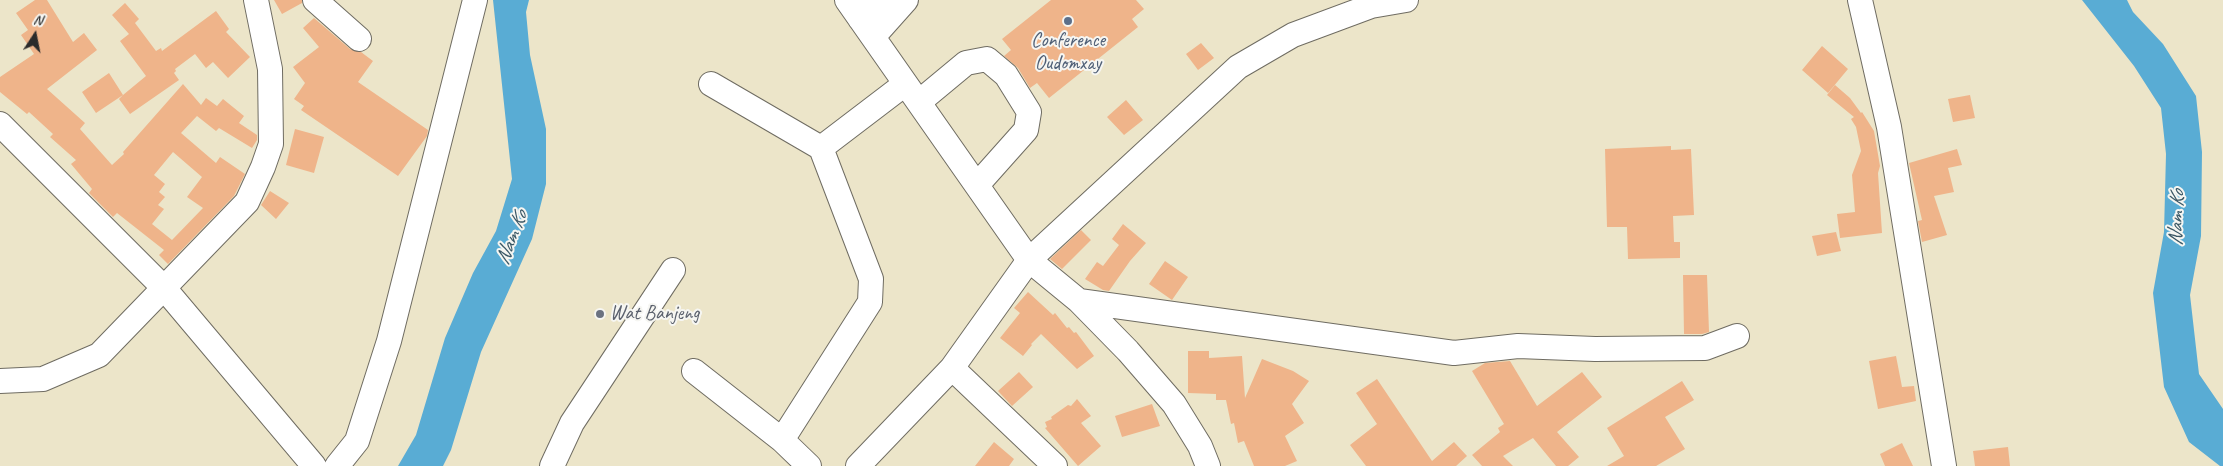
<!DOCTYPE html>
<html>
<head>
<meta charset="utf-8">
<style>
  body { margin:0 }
  #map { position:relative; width:2223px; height:466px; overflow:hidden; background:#ece5c9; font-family:Caveat,sans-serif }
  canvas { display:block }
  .north { position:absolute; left:10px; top:10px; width:50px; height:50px; -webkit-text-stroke:4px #f6f6f2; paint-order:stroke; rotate:11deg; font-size:14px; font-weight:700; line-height:20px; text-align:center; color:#2b2b2b }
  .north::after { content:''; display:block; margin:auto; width:18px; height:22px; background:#2b2b2b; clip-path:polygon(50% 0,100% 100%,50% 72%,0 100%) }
</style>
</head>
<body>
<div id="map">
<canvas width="2223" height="466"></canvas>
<div class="north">N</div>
</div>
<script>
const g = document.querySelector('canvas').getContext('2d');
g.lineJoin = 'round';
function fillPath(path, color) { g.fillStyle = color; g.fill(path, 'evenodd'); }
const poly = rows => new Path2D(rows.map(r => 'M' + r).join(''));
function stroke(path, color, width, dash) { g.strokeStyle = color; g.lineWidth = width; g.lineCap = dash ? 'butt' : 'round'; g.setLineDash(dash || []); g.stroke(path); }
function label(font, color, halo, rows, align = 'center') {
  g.font = font + ' Caveat,sans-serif'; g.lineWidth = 4; g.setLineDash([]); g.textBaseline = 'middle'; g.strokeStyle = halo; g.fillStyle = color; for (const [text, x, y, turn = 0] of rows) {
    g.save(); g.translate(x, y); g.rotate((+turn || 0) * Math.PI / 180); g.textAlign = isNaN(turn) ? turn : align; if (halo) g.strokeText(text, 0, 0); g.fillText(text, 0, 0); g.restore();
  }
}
const water = poly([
  [493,0,529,0,526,12,530,55,546,129,546,184,532,239,481,352,451,450,443,466,398,466,416,435,445,338,473,273,496,231,512,179],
  [2082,0,2127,0,2133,12,2163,44,2196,96,2202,152,2201,236,2190,295,2199,374,2223,409,2223,466,2220,466,2189,442,2164,387,2153,293,2164,232,2166,154,2161,108,2134,66]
]);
const building = poly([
  [35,0,47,0,73,42,84,33,97,50,47,89,85,123,80,129,112,165,124,154,123,152,183,84,201,105,206,98,217,106,223,99,244,116,239,123,257,135,257,140,252,148,219,128,216,131,197,116,181,133,216,163,220,157,245,174,234,196,168,264,159,255,164,250,117,213,113,217,89,193,92,189,71,164,76,160,50,137,53,134,29,112,27,114,0,92,0,77,34,54,21,35,28,30,16,13],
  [173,152,202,177,187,197,203,208,172,240,152,224,164,209,158,205,165,197,159,192,165,184,154,175],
  [274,0,302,0,302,3,282,14],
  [1051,0,1136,0,1144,9,1132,19,1138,27,1049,98,1037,83,1030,88,1018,68,1004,56,1011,50,1002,39],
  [125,3,139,19,135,23,156,51,161,48,162,51,216,11,229,29,226,32,250,57,228,78,213,62,206,68,195,54,175,69,176,71,174,73,179,80,130,114,119,99,123,95,96,113,82,92,109,73,123,95,146,76,120,41,129,34,112,15],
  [314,18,350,49,361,52,373,61,358,82,428,130,427,136,398,176,301,110,304,106,294,99,305,83,293,67,319,47,303,28],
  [1201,43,1214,58,1198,70,1186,54],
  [1822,46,1848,69,1828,93,1802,70],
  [1835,85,1850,98,1861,113,1862,112,1874,131,1880,166,1878,173,1882,233,1840,238,1837,214,1855,212,1852,175,1861,151,1856,127,1851,119,1854,117,1827,95],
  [1970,95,1975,118,1953,122,1948,99],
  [1126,100,1143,120,1124,135,1107,117],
  [295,129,324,137,314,173,286,165],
  [1671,146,1671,150,1691,149,1694,215,1673,216,1674,242,1680,242,1680,258,1628,259,1627,227,1607,227,1605,149],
  [1957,149,1962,165,1948,168,1954,192,1934,196,1947,235,1922,242,1918,221,1922,220,1909,163],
  [270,191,289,203,276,219,261,205],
  [1123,224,1146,243,1130,261,1109,291,1103,290,1085,279,1097,262,1103,266,1119,245,1112,239],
  [1081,230,1091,240,1062,269,1050,259],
  [1836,232,1841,251,1817,256,1812,236],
  [1165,261,1188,277,1172,300,1149,284],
  [1683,275,1707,275,1709,332,1702,334,1684,334],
  [1028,292,1053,315,1055,313,1067,328,1069,327,1074,333,1076,332,1094,356,1077,369,1041,334,1031,344,1032,345,1023,356,1000,338,1020,313,1014,308],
  [1188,351,1209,351,1209,358,1242,356,1245,398,1262,359,1293,371,1309,381,1292,404,1304,423,1285,436,1297,461,1285,466,1254,466,1244,441,1238,443,1234,423,1231,424,1226,400,1216,400,1216,394,1188,393],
  [1896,356,1902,387,1914,386,1916,401,1878,409,1869,361],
  [1510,361,1537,406,1582,372,1602,397,1557,432,1579,457,1568,466,1556,466,1533,438,1503,456,1513,466,1482,466,1472,455,1500,432,1498,428,1504,424,1472,371,1485,363],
  [1019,372,1033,387,1012,406,998,391],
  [1377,379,1432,461,1454,442,1467,456,1456,466,1366,466,1350,445,1377,424,1356,393],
  [1682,381,1694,400,1665,417,1685,449,1656,466,1607,466,1624,456,1607,428],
  [1077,399,1091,416,1081,423,1101,446,1078,466,1045,428,1047,427,1045,422,1052,419,1051,417,1068,405,1071,406],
  [1152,404,1160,426,1122,437,1115,416],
  [994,442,1014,459,1009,466,975,466],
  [1902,443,1913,466,1885,466,1880,454],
  [2008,447,2010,466,1975,466,1973,451]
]);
const minor = poly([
  [315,0,359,39],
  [847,0,1029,260,952,368,858,466],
  [1860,0,1889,127,1944,466],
  [860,19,878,0],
  [873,37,906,0],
  [711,84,821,148,871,279,870,302,782,440],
  [919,102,966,63,987,59,1006,75,1029,112,1026,130,977,185],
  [0,124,164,288,314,466],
  [821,148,905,84],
  [1079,301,1454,353,1518,346,1595,349,1705,348,1737,336],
  [952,368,1055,466],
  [694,371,782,440,809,466],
  [0,381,43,379,99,355,247,202,263,167,271,144,270,69,256,0],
  [337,466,357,441,389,341,475,0],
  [552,466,572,423,673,270],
  [1208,466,1200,446,1174,404,1128,351,1079,301,1029,260,1238,67,1293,35,1371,6,1406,0]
]);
const markers = [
  [1068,21,5,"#5c6f8a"],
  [600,314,5,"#6b7280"]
];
const serviceNames = [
  ["Conference",1068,41],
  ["Oudomxay",1068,64]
];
const worshipNames = [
  ["Wat Banjeng",610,314]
];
const waterNames = [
  ["Nam Ko",2177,218,-88],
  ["Nam Ko",512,238,-69]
];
fillPath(water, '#59acd4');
fillPath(building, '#efb48a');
stroke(minor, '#6f6c62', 26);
stroke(minor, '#fff', 24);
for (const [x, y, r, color] of markers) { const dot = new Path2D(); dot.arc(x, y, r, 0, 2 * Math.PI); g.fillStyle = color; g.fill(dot); stroke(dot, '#f6f6f2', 2); }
label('20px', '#4e5e75', '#f6f6f2', serviceNames);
label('20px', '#5b616d', '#f6f6f2', worshipNames, 'left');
label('italic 21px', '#3b5866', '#f6f6f2', waterNames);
</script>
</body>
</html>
